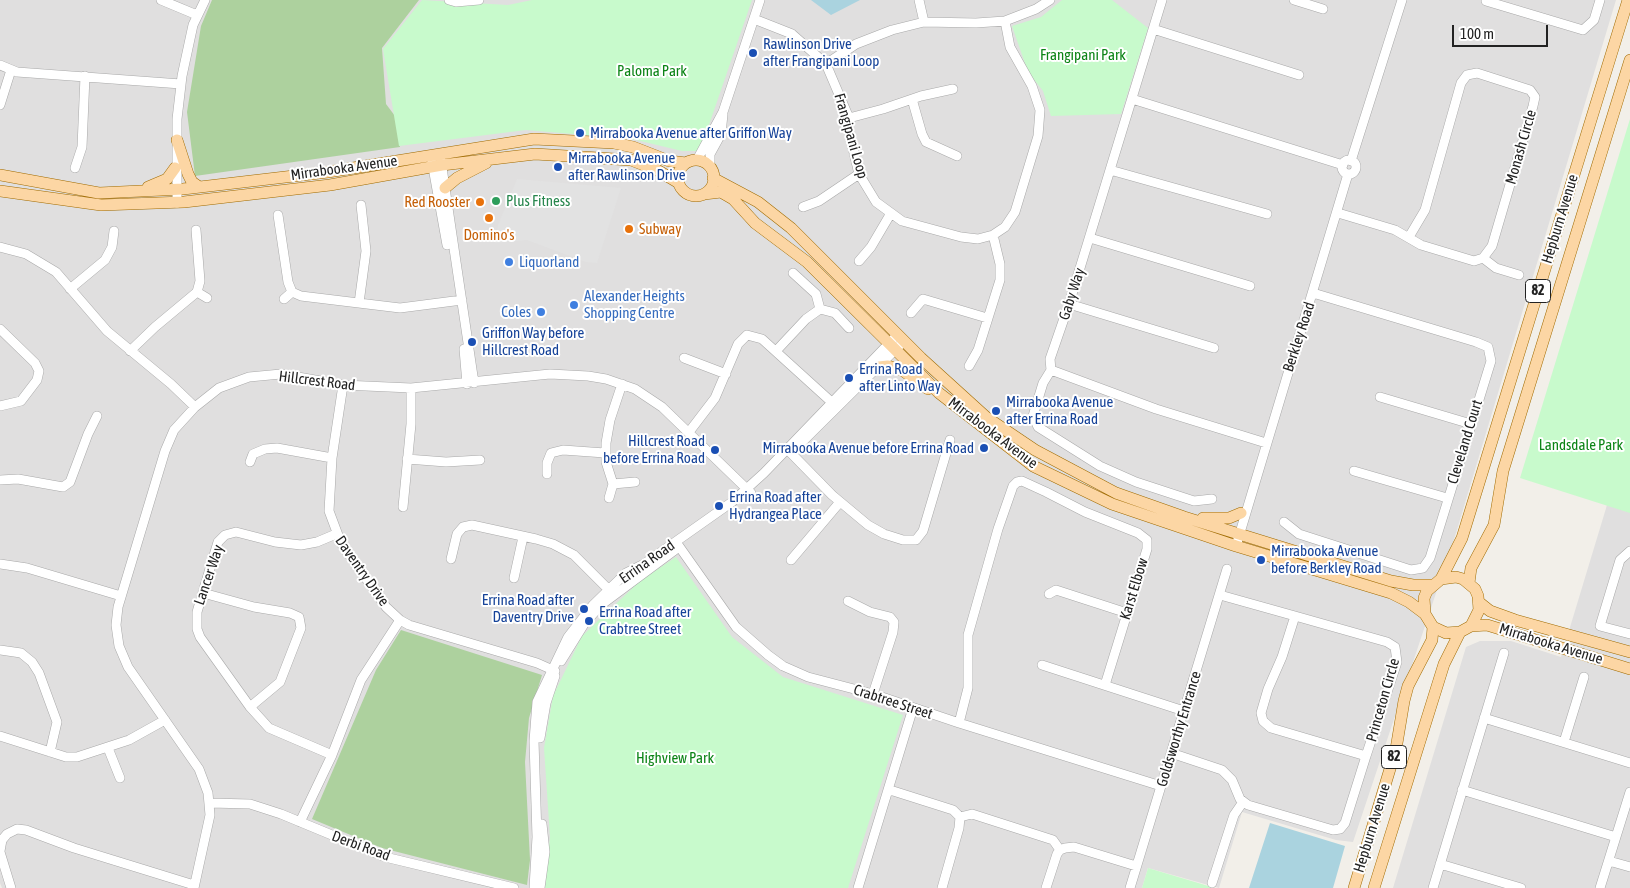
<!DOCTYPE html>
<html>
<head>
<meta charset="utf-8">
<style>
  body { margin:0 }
  #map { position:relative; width:1630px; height:888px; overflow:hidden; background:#f2efe9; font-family:"Asap Condensed",sans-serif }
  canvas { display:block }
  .scale { position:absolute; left:1452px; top:25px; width:96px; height:22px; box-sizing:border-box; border:2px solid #222; border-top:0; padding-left:6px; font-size:15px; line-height:18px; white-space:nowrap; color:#222; -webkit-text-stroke:4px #fff; paint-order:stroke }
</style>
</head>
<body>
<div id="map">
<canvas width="1630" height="888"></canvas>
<div class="scale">100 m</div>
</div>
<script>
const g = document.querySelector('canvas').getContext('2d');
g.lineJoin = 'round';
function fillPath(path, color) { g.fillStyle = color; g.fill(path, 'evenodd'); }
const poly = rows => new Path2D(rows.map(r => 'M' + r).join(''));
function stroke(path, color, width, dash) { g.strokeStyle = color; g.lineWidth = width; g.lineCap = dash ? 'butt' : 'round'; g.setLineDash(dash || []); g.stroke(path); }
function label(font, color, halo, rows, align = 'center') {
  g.font = font + ' "Asap Condensed",sans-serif'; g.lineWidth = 4; g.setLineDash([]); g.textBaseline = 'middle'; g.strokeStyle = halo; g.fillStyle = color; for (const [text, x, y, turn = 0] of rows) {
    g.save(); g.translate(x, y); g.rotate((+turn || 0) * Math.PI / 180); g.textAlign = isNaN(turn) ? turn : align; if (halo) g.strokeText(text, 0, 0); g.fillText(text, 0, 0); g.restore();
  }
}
const residential = poly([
  [0,0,1616,0,1456,533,1353,842,1336,840,1242,812,1219,888,1148,868,1142,888,2,888,0,883],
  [1607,505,1630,512,1630,888,1393,888,1466,647,1480,641,1511,641,1561,657]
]);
const forest = poly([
  [212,0,419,0,382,48,386,104,398,120,400,147,195,176,187,112,201,26],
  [401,630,542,675,529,718,525,762,530,860,527,885,382,848,312,819,376,670]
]);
const park = poly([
  [422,0,508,5,532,0,752,0,700,151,682,151,632,139,526,130,399,146,383,49],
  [1062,0,1112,0,1148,28,1121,114,1051,116,1043,91,1028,72,1012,26,1041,17],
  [1630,119,1630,513,1520,478],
  [676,557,732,637,783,677,903,715,848,888,545,888,550,837,544,748,553,696,582,636,640,581],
  [1148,868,1215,888,1142,888]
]);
const parking = poly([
  [517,179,621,188,597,263,586,262,527,240,495,243,498,225]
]);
const water = poly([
  [811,0,860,0,831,15],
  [1270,823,1345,846,1333,888,1249,888]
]);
const minor = poly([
  [161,0,197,15],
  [449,0,456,2,479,0],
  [919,0,924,22],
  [1162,0,1069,304,1050,359,1051,370,1156,409,1266,443],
  [1294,0,1323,9],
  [1486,1,1583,30,1594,20,1600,0],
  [754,19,792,34,826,64,849,118,849,132,859,174,876,202,902,221,961,237,978,239,993,235,1005,227,1015,212,1038,136,1040,110,1032,86,1010,47,1005,21],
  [1153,29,1299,75],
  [826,64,856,44,892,30,924,22,976,23,1005,21,1036,9,1050,0],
  [0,65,17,72,181,84],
  [912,99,922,134,926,142,957,156],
  [1132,99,1343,165],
  [0,105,11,70],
  [849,118,883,109,921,96,953,89],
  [697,160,723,112,760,0],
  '1342 167a7 7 0 1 1 14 0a7 7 0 1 1-14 0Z',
  [441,161,474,383],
  [1351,161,1402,0],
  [432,162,447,245],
  [710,167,710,154,721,134,723,114],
  [75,168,82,147,85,76],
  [1110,170,1267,214],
  [177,203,177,119,182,76,193,25,205,0],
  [803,207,819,201,859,174],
  [1338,213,1395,230,1421,245,1474,261,1483,258,1492,246,1533,106,1535,97,1530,90,1477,73,1467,75,1461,83,1425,210,1409,237],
  [278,215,288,282,292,292,301,296,400,308,462,300],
  [1090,238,1250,286],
  [0,247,26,254,56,272,107,331,171,384,195,407],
  [1483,258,1496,268,1519,275],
  [859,261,871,247,891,213],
  [793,273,816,294,820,309,835,313,849,328],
  [70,289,105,260,112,247,114,231],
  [197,292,207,298],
  [284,299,292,292],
  [359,303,366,251,361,205],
  [1069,304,1214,348],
  [911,313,923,299,987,318],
  [0,329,35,363,39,371,37,380,21,401,0,406],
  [464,349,467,384],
  [130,351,155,327,197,292,200,281,196,230],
  [776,351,806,319,820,309],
  [684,358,726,374],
  [969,366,978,350,1000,280,1000,264,993,235],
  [1051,370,1043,383,1033,416,1038,427,1100,466,1136,482,1194,501,1212,499],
  [343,385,332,458,329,511,341,543,386,607,400,620,409,625,537,663,555,671],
  [1380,397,1471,424],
  [689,432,715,398,738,344,747,335,762,339,837,407],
  [797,447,903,342],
  [787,449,832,495,868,525,884,534,903,540,916,540,923,531,950,440],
  [407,459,446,462,480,460],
  [250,462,253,454,265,449,277,448,332,458],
  [1354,471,1447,498],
  [547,474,547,463,551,453,563,450,605,453],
  [0,480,18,479,63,487,70,482,88,434,97,416],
  [613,484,635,482],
  [609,498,613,484,606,462,606,443,610,420,622,384],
  [403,507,411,424,411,388],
  [1284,522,1299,534,1411,570,1423,568,1430,558,1491,361,1488,347,1476,342,1313,293],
  [676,542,736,627,768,655,783,666,808,677,873,694,959,723,1161,786],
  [1236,546,1348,174],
  [1630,551,1620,560,1600,626,1630,634],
  [451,559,457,534,463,527,472,525,536,539,553,544,574,555,613,594],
  [791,560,840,502],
  [0,564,27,568,121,596],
  [514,578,523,537],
  [203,593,254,607,290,613,299,617,301,628,280,682,250,707],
  [1049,594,1056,590,1127,613],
  [1220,595,1295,616,1387,642,1395,647,1397,662,1366,756,1271,728,1263,721,1261,713,1268,689,1282,657,1295,616],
  [848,601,870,612,890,617,894,622,893,632,873,694],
  [0,650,21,653,32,662,39,673,57,722,50,752],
  [561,661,584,624,601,605,675,550],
  [1042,665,1184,711],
  [1484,718,1630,763],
  [959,723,968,688,968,635,998,529,1013,486,1017,482,1022,481,1046,492,1085,512,1138,533,1147,540,1147,549,1105,685],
  [0,736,66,757,77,757,129,740,165,720],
  [540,738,546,703,555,676],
  [1564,742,1584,677],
  [108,748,120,778],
  [1171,753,1222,770,1232,780,1240,799,1248,805,1333,830,1340,829,1345,823,1366,756],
  [332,755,269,728,250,707,200,637,197,629,197,612,218,542,225,535,236,532,275,542,301,545,317,542,336,534],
  [890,790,953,810,960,817,959,828,942,888],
  [1462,790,1616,837],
  [210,803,250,804,281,814,385,857,514,888],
  [960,817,972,814,1053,840,1060,850],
  [300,822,332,755,361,680,400,620],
  [0,851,2,840,7,834,17,829,26,830,74,848,194,885],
  [0,852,11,888],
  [1609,861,1630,867],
  [1440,864,1521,888],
  [1212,883,1234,815,1243,802],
  [194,888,210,815,208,793,199,769,128,667,119,646,116,625,118,607,165,451,174,430,195,407,219,388,249,377,281,374,343,385,411,388,550,374,588,376,606,379,635,389,662,407,751,493],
  [534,888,537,837,534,741,537,702,568,637,593,605,626,573,644,564,732,502,764,473,897,335],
  [540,888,545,852,542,824],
  [858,888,913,708],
  [1046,888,1057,854,1060,850,1065,848,1074,847,1136,866],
  [1130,888,1227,569],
  [1433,888,1504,653],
  [1600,888,1630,792]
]);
const major = poly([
  [177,140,188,174,192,182,199,187],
  '678 178a18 18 0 1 1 36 0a18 18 0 1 1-36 0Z',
  [0,175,99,193,183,189,328,172,534,139,614,143,633,147,669,161,686,163],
  [713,178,758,202,791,228,921,358,986,417,1035,450,1116,493,1184,517,1391,581,1413,585,1432,585],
  [148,187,167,179,175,168],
  [445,188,457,178,486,163],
  [0,191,101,205,184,202,330,185,442,165,535,154,631,160,657,170,679,183],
  [704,194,721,192,733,199,755,223,807,262,939,393,1033,466,1112,504,1236,546,1391,593,1409,602,1425,614,1433,627,1446,633,1460,632,1471,626,1479,610,1478,596,1475,589,1463,579,1456,577,1441,579,1427,591,1424,598,1425,614],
  [879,367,888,366,902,370,928,389],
  [1203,518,1229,518,1241,513],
  [1441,579,1462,538,1628,0],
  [1469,583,1471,568,1494,525,1503,471,1630,60],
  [1480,603,1490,611,1515,620,1630,652],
  [1471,626,1487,625,1630,669],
  [1354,888,1396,749,1404,701,1408,686,1432,640,1433,627],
  [1374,888,1444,664,1460,632]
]);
const markers = [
  [753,53,5,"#1a4fb4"],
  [580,133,5,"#1a4fb4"],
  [558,167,5,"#1a4fb4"],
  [496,201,5,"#2e9e5b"],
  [480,202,5,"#e8710a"],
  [489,218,5,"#e8710a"],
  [629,229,5,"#e8710a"],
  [509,262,5,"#3f7fe0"],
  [574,305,5,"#3f7fe0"],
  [541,312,5,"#3f7fe0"],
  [472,342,5,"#1a4fb4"],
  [849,378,5,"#1a4fb4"],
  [996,411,5,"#1a4fb4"],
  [984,448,5,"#1a4fb4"],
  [715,450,5,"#1a4fb4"],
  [719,506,5,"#1a4fb4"],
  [1261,560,5,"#1a4fb4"],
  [584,609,5,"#1a4fb4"],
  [589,621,5,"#1a4fb4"]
];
const shields = [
  [1538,291,25],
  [1394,757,25]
];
const shieldNames = [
  ["82",1538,291],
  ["82",1394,757]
];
const transitNames = [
  ["Rawlinson Drive",763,44],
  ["after Frangipani Loop",763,61],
  ["Mirrabooka Avenue after Griffon Way",590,133],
  ["Mirrabooka Avenue",568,158],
  ["after Rawlinson Drive",568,175],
  ["Griffon Way before",482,333],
  ["Hillcrest Road",482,350],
  ["Errina Road",859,369],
  ["after Linto Way",859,386],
  ["Mirrabooka Avenue",1006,402],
  ["after Errina Road",1006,419],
  ["Hillcrest Road",705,441,"right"],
  ["before Errina Road",705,458,"right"],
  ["Mirrabooka Avenue before Errina Road",974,448,"right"],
  ["Errina Road after",729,497],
  ["Hydrangea Place",729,514],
  ["Mirrabooka Avenue",1271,551],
  ["before Berkley Road",1271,568],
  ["Errina Road after",574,600,"right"],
  ["Daventry Drive",574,617,"right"],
  ["Errina Road after",599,612],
  ["Crabtree Street",599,629]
];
const parkNames = [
  ["Frangipani Park",1083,55],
  ["Paloma Park",652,71],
  ["Landsdale Park",1581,445],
  ["Highview Park",675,758]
];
const streetNames = [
  ["Frangipani Loop",851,136,74],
  ["Monash Circle",1521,147,-74],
  ["Mirrabooka Avenue",344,168,-8],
  ["Hepburn Avenue",1560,219,-73],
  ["Gaby Way",1072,294,-72],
  ["Berkley Road",1299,337,-72],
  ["Hillcrest Road",317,381,7],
  ["Mirrabooka Avenue",993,433,37],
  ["Cleveland Court",1465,442,-73],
  ["Errina Road",647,562,-35],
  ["Daventry Drive",362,571,55],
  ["Lancer Way",209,575,-71],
  ["Karst Elbow",1134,589,-73],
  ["Mirrabooka Avenue",1551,644,17],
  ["Princeton Circle",1383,700,-74],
  ["Crabtree Street",893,702,18],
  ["Goldsworthy Entrance",1179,729,-73],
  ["Hepburn Avenue",1372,828,-73],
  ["Derbi Road",361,846,20]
];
const leisureNames = [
  ["Plus Fitness",506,201]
];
const foodNames = [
  ["Red Rooster",470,202],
  ["Subway",639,229,"left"],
  ["Domino's",489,235,"center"]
];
const shopNames = [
  ["Liquorland",519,262],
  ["Alexander Heights",584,296],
  ["Shopping Centre",584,313],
  ["Coles",531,312,"right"]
];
fillPath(residential, '#e0dfdf');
fillPath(forest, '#add19e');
fillPath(park, '#c8facc');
fillPath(parking, '#e2e2e2');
fillPath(water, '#aad3df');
stroke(minor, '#a9a9a9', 10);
stroke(major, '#a06b00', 12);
stroke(minor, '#fff', 9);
stroke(major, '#fcd6a4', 11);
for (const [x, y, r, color] of markers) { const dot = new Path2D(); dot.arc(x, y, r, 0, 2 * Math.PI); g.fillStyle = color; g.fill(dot); stroke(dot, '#fff', 2); }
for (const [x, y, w] of shields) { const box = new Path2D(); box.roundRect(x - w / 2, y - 11.5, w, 23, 4); g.fillStyle = '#fff'; g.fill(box); stroke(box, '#222', 1); }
label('bold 14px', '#222', null, shieldNames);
label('15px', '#164399', '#fff', transitNames, 'left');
label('15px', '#0c8416', '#fff', parkNames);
label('15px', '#222', '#fff', streetNames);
label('15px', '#27864d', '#fff', leisureNames, 'left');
label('15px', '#c56008', '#fff', foodNames, 'right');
label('15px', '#366cbe', '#fff', shopNames, 'left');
</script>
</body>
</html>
